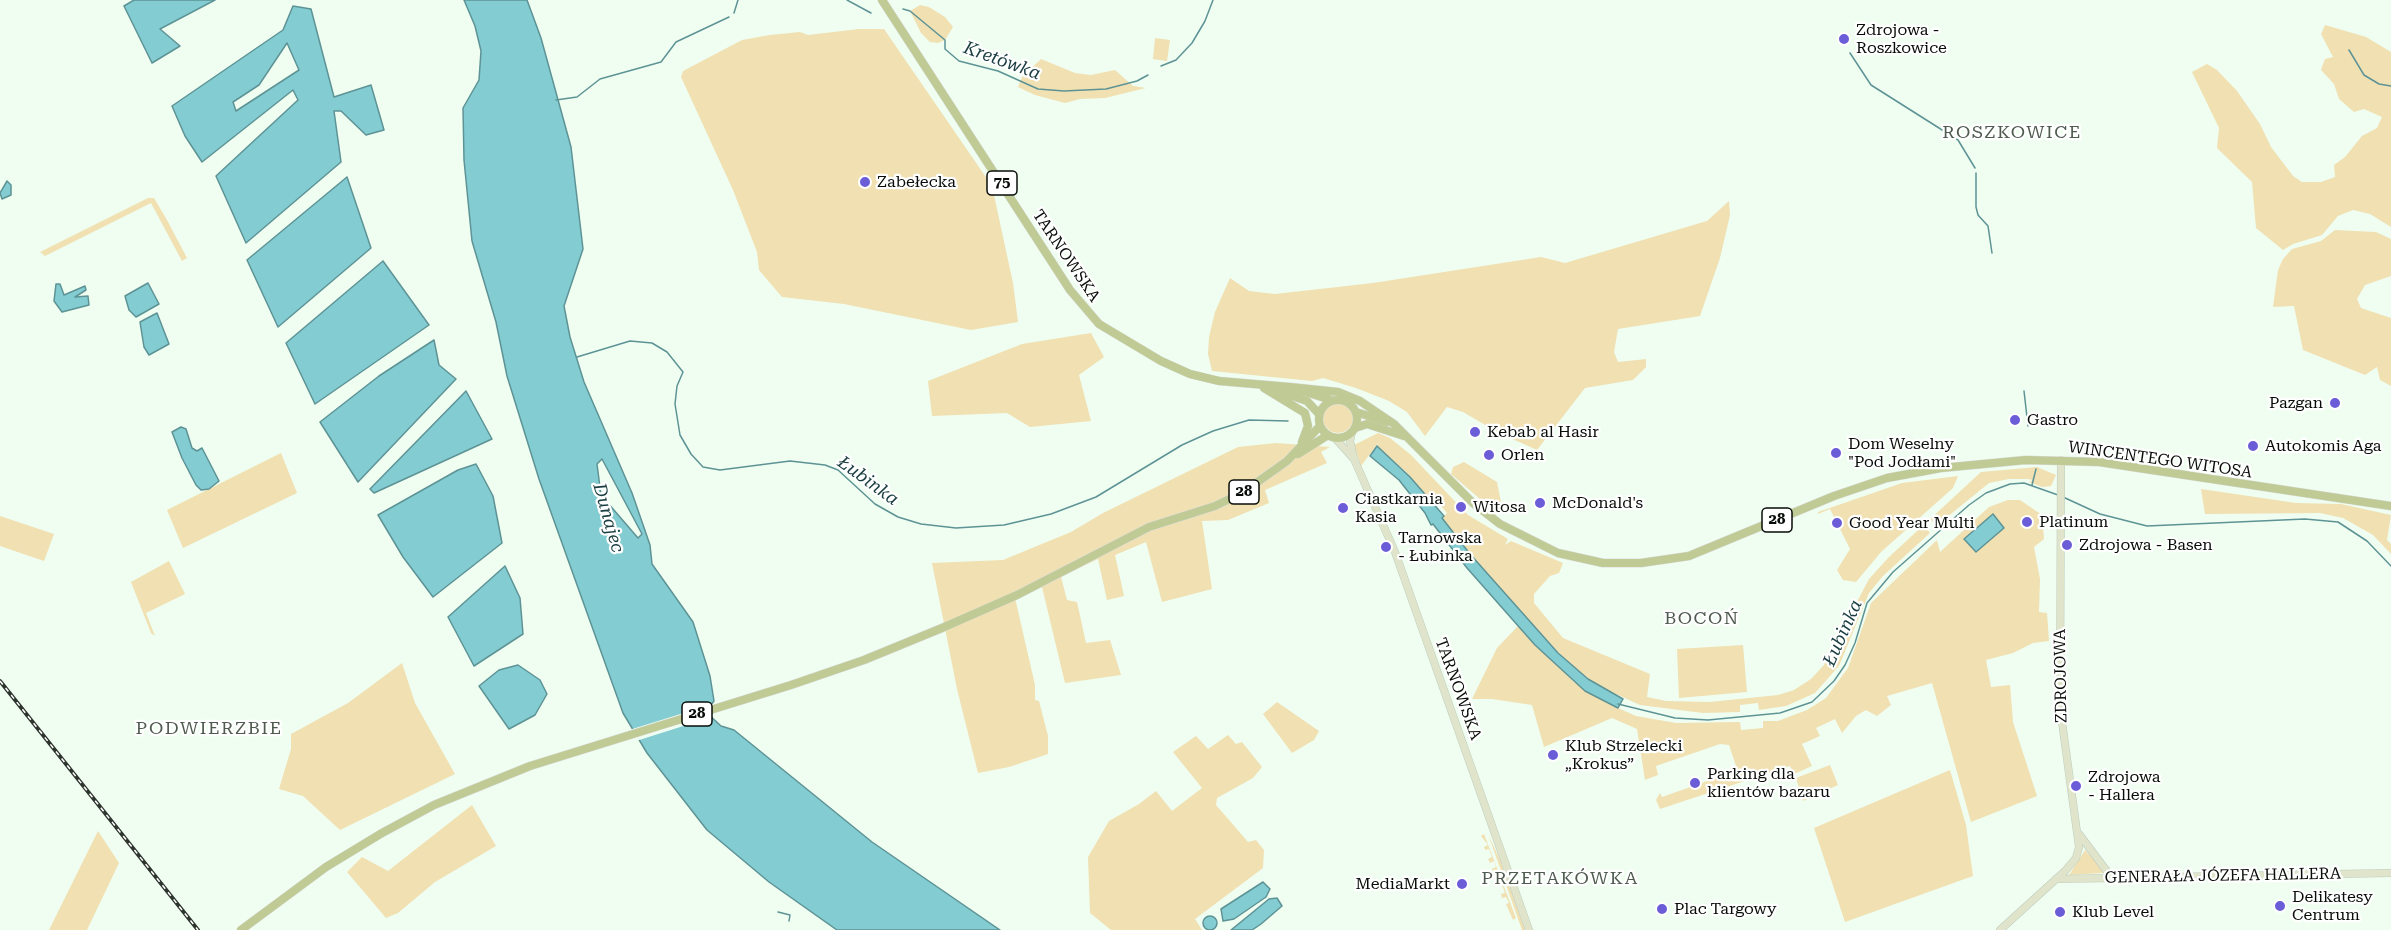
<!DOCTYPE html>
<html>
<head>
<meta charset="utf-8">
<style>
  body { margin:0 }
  canvas { display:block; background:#effef0 }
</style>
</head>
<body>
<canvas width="2391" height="930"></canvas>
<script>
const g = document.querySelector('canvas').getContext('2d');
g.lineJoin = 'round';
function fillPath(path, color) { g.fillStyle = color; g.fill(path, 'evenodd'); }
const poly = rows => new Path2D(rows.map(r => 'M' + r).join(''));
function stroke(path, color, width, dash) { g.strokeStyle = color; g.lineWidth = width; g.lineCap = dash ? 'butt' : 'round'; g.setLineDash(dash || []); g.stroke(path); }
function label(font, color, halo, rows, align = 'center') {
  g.font = font + ' "Roboto Serif",serif'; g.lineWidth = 4.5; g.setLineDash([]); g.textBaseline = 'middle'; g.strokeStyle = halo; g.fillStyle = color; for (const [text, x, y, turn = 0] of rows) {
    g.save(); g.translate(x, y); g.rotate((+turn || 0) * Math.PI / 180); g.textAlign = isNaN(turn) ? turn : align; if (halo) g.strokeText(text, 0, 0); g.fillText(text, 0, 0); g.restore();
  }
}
const green = poly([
  [920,5,929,7,945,17,953,27,945,40,938,43,930,42,921,33,910,11],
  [2325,25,2366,37,2391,52,2391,227,2370,214,2353,210,2338,216,2322,235,2293,244,2283,250,2256,228,2252,182,2217,148,2219,128,2192,72,2207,64,2217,70,2237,91,2260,124,2271,147,2293,176,2302,182,2321,182,2335,177,2334,165,2345,157,2362,136,2377,128,2382,117,2364,109,2354,112,2339,99,2334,84,2321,70,2325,59,2333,57,2321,34],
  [859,29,884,29,992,186,1013,283,1018,322,971,330,844,304,782,297,759,270,757,252,733,190,681,77,683,71,742,40,770,35,800,32,808,35],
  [1155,38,1170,40,1167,61,1153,59],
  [1041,59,1075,73,1091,75,1115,70,1133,86,1146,88,1105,98,1080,99,1065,103,1035,95,1018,87,1022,77],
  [148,198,154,198,167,220,187,258,182,261,151,203,45,256,40,252],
  [1729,201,1730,215,1720,258,1700,316,1618,329,1614,352,1618,362,1646,359,1646,367,1633,380,1585,388,1537,450,1499,433,1463,412,1447,407,1425,436,1407,412,1389,401,1356,388,1323,378,1312,381,1212,371,1208,354,1209,337,1215,312,1230,278,1249,291,1275,294,1373,283,1541,257,1565,263,1707,221],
  [2335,230,2376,232,2391,239,2391,276,2365,285,2357,299,2361,308,2391,318,2391,386,2380,380,2377,367,2365,375,2303,350,2294,306,2273,307,2278,270,2283,259,2292,249,2321,241],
  [1091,333,1104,357,1079,375,1091,421,1030,427,1007,413,932,416,928,381,1022,344],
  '1323 418a15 15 0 1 1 30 0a15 15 0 1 1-30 0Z',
  [1378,433,1390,438,1411,455,1468,515,1508,539,1505,545,1511,541,1563,563,1559,573,1550,576,1534,594,1534,603,1563,638,1650,674,1647,697,1666,701,1710,702,1778,695,1794,690,1811,679,1824,665,1869,579,1889,557,1981,472,2037,467,2056,475,2051,486,2042,487,2029,482,2033,480,2027,479,2009,479,1989,483,1941,522,1936,518,1925,527,1930,533,1883,576,1869,593,1839,666,1815,693,1786,706,1759,710,1758,703,1740,705,1740,712,1703,713,1640,705,1601,687,1575,669,1523,616,1453,534,1442,518,1447,513,1436,500,1431,503,1406,472,1377,446,1379,442,1361,466,1354,445],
  [1276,443,1330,447,1321,452,1327,463,1265,490,1269,503,1228,520,1202,521,1212,589,1162,602,1146,542,1115,555,1124,596,1107,600,1098,559,1061,577,1067,600,1077,602,1086,643,1110,640,1121,675,1065,683,1042,587,1015,598,1035,685,1035,700,1039,701,1048,736,1048,754,1009,767,978,773,957,689,932,563,1003,560,1071,532,1103,513,1238,447],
  [281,453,297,493,183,548,167,510],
  [1464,462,1497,482,1502,507,1499,510,1495,512,1451,474,1453,467],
  [1958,476,1953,488,1881,552,1856,582,1843,580,1837,570,1850,549,1830,509,1818,514,1818,512,1902,483],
  [2201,489,2296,503,2341,504,2391,515,2387,540,2391,544,2391,554,2373,535,2343,518,2320,513,2205,514],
  [2008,500,2020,500,2042,515,2044,539,2034,547,2040,579,2039,612,2047,613,2049,641,2033,643,2013,653,1986,660,1991,687,2010,685,2013,722,2037,796,1971,822,1932,683,1887,696,1891,705,1877,716,1866,710,1856,716,1842,733,1835,719,1816,728,1820,736,1802,744,1812,766,1794,774,1790,766,1660,809,1656,800,1660,793,1662,797,1730,773,1729,769,1736,766,1729,745,1720,744,1656,766,1658,775,1645,780,1637,729,1612,718,1544,747,1532,705,1492,699,1472,699,1497,648,1518,626,1574,682,1618,708,1636,716,1676,723,1740,722,1741,730,1763,728,1763,721,1778,721,1807,710,1826,698,1848,668,1871,603,1937,540,1940,552,1989,507],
  [0,516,54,534,44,561,0,546],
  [169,561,185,594,146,613,155,636,151,633,131,582],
  [1743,645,1747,692,1679,698,1677,649],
  [402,663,415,703,455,774,340,830,303,796,279,789,291,749,291,734,348,703],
  [1277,702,1319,731,1314,740,1292,753,1263,714],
  [1228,735,1236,744,1242,742,1262,767,1253,778,1217,798,1216,805,1248,842,1256,840,1264,850,1263,868,1195,919,1202,930,1111,930,1090,913,1088,857,1109,821,1139,804,1156,791,1172,811,1202,788,1173,752,1196,736,1208,749],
  [1830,765,1838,785,1803,801,1796,778],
  [1950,770,1966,825,1973,876,1845,922,1814,828],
  [472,805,496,846,435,882,398,913,386,918,347,872,362,857,388,871],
  [98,831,119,863,87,930,49,930],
  [1484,834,1516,918,1513,920,1506,904,1509,903,1506,897,1502,898,1501,894,1505,893,1502,885,1498,886,1497,882,1501,880,1499,874,1494,875,1492,869,1496,867,1494,861,1490,863,1488,859,1492,857,1489,849,1485,850,1484,847,1488,845,1481,836],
  [1488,834,1500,860,1525,930,1522,930],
  [2085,850,2103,869,2103,873,2069,875]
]);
const water = poly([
  [134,0,215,0,160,29,180,46,152,63,124,6,134,0],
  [464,0,527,0,541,38,571,147,583,249,564,306,570,337,584,382,632,493,650,545,652,564,693,622,710,676,714,701,706,712,721,726,734,730,872,842,1000,930,837,930,769,882,707,830,647,753,623,713,539,479,507,376,496,322,472,241,464,160,463,108,479,80,481,51,475,26,464,0],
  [602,459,642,534,638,538,601,495,597,464,602,459],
  [293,6,311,9,334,97,371,85,384,130,366,135,341,111,334,111,341,162,246,243,216,176,298,100,293,90,202,162,185,136,172,106,283,30,293,6],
  [287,43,299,70,236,111,233,102,259,85,287,43],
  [347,177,371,248,278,327,247,260,347,177],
  [7,181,11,185,11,195,2,199,0,193,7,181],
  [383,261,429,325,315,404,286,343,383,261],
  [148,283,159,304,136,317,129,310,125,296,148,283],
  [56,284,60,284,64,295,85,286,86,290,75,297,88,296,89,305,62,312,54,301,56,284],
  [157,313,169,344,149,355,144,347,140,322,157,313],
  [434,340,439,365,456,379,358,482,320,422,379,376,434,340],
  [466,391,492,439,374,493,370,489,466,391],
  [181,427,186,429,192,448,197,451,202,448,219,481,209,489,201,490,196,485,182,458,172,432,181,427],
  [1377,446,1410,477,1444,516,1442,518,1470,554,1558,653,1588,679,1623,699,1618,708,1585,691,1535,645,1467,568,1433,524,1431,525,1425,513,1399,480,1370,456,1377,446],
  [476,464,493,496,502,543,433,597,403,557,378,515,458,470,476,464],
  [1993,514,2004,528,1976,552,1964,539,1993,514],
  [505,566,520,598,523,634,474,666,448,617,505,566],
  [518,665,540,680,547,694,535,715,509,729,479,686,499,670,518,665],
  [1263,882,1270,889,1266,897,1234,919,1223,921,1221,909,1263,882],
  [1277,898,1282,906,1261,924,1252,930,1231,930,1269,899,1277,898],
  '1203 923a7 7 0 1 1 14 0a7 7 0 1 1-14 0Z'
]);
const pier = poly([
  [716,703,710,711,715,716,636,741,629,730]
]);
const stream = poly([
  [847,0,871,13],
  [903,9,910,11,945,40,945,49,959,61,998,71,1038,89,1064,91,1106,89,1137,81,1148,75],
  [734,13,738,0],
  [2349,50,2364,75,2379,84,2391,86],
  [1850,53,1871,85,1958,140,1975,168],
  [1161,66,1176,60,1192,43,1205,21,1213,0],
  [556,100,577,97,600,79,661,62,676,42,729,17],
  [1976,173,1976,207,1978,215,1988,226,1992,253],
  [577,357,630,341,652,343,667,352,683,372,677,386,675,404,680,435,691,454,703,467,720,470,790,461,825,465,838,470,875,504,898,517,921,524,956,528,1004,525,1051,514,1096,497,1182,445,1213,431,1249,420,1288,421],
  [2024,391,2028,426],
  [2032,485,2036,469],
  [2063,497,2100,514,2147,526,2305,519,2338,522,2367,541,2391,566],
  [1618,704,1675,718,1708,720,1780,713,1812,702,1834,681,1845,665,1855,643,1867,603,1893,572,1969,505,1986,493,2010,484,2024,483,2058,495],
  [778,912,790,915,789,921]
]);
const secondary = poly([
  [1352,432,1350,441,1354,459,1395,552,1529,930],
  [1335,438,1353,458],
  [2079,834,2112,878],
  [2056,879,2391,873],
  [2000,930,2065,871,2076,858,2079,847,2060,707,2061,460]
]);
const primary = poly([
  [882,0,1070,290,1099,324,1161,361,1190,374,1219,381,1290,387,1331,400],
  [1290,387,1338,392,1360,401,1394,424,1473,503,1500,524,1558,553,1603,563,1641,563,1689,556,1834,496,1887,478,1941,468,2026,460,2099,462,2391,506],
  [1264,388,1305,413,1308,426,1302,442],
  [1275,390,1307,401,1319,414],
  '1319 419a19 19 0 1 1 38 0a19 19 0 1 1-38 0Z',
  [1356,412,1387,422],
  [1355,428,1367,424,1404,436],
  [1298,454,1328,435],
  [241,930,326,867,382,833,434,805,530,766,791,685,864,660,942,628,1017,595,1149,527,1215,506,1242,493,1287,461,1320,426]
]);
const rail = poly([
  [0,681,198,930]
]);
const markers = [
  [1844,39,6,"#6b5dd7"],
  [865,182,6,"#6b5dd7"],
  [2335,403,6,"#6b5dd7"],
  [2015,420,6,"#6b5dd7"],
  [1475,432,6,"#6b5dd7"],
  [2253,446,6,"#6b5dd7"],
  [1836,453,6,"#6b5dd7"],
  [1489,455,6,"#6b5dd7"],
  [1540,503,6,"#6b5dd7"],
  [1461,507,6,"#6b5dd7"],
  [1343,508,6,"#6b5dd7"],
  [2027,522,6,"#6b5dd7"],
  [1837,523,6,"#6b5dd7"],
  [2067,545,6,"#6b5dd7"],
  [1386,547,6,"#6b5dd7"],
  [1553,755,6,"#6b5dd7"],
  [1695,783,6,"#6b5dd7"],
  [2076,786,6,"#6b5dd7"],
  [1462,884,6,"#6b5dd7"],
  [2280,906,6,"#6b5dd7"],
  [1662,909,6,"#6b5dd7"],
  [2060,912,6,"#6b5dd7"]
];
const shields = [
  [1002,183,30],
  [1244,492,30],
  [1777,520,30],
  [697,714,30]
];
const shieldNames = [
  ["75",1002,183],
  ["28",1244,492],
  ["28",1777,520],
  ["28",697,714]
];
const poiNames = [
  ["Zdrojowa -",1856,30],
  ["Roszkowice",1856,48],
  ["Zabełecka",877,182],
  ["Pazgan",2323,403,"right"],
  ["Gastro",2027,420],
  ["Kebab al Hasir",1487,432],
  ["Dom Weselny",1848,444],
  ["\"Pod Jodłami\"",1848,462],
  ["Autokomis Aga",2265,446],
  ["Orlen",1501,455],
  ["Ciastkarnia",1355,499],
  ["Kasia",1355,517],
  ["McDonald's",1552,503],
  ["Witosa",1473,507],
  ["Platinum",2039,522],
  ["Good Year Multi",1849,523],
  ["Tarnowska",1398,538],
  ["- Łubinka",1398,556],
  ["Zdrojowa - Basen",2079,545],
  ["Klub Strzelecki",1565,746],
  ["„Krokus”",1565,764],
  ["Parking dla",1707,774],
  ["klientów bazaru",1707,792],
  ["Zdrojowa",2088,777],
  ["- Hallera",2088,795],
  ["MediaMarkt",1450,884,"right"],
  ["Delikatesy",2292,897],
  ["Centrum",2292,915],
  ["Plac Targowy",1674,909],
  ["Klub Level",2072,912]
];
const streetNames = [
  ["TARNOWSKA",1066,256,56],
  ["WINCENTEGO WITOSA",2160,460,8],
  ["ZDROJOWA",2061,676,-91],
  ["TARNOWSKA",1458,689,70],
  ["GENERAŁA JÓZEFA HALLERA",2223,876,-1]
];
const waterNames = [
  ["Kretówka",1002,61,20],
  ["Łubinka",868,481,36],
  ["Dunajec",608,518,74],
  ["Łubinka",1843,633,-66]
];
const neighbourhoodNames = [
  ["ROSZKOWICE",2012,133],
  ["BOCOŃ",1702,619],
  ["PODWIERZBIE",209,729],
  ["PRZETAKÓWKA",1560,879]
];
fillPath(green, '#f0e0b2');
fillPath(water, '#83cdd2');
stroke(water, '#5e9396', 1.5);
fillPath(pier, '#effef0');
stroke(stream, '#5e9396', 1.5);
stroke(secondary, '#beccbf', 8);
stroke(primary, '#ddd', 9);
stroke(secondary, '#dfe4ca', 7);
stroke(primary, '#bfca95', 8);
stroke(rail, '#2e342e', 4);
stroke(rail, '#fff', 1.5, [4.5]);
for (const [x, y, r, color] of markers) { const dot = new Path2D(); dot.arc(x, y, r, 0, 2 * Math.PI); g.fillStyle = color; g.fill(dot); stroke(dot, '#fff', 2); }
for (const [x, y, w] of shields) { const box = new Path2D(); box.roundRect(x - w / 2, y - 12, w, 24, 4.5); g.fillStyle = '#fff'; g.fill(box); stroke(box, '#090d09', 1.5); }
label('bold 15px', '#090d09', null, shieldNames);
label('16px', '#090d09', '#fff', poiNames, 'left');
label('16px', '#090d09', '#fff', streetNames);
label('italic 18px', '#193d40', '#fff', waterNames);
g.letterSpacing = '1.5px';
label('18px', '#4f5b4f', '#fff', neighbourhoodNames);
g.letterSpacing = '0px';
</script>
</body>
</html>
